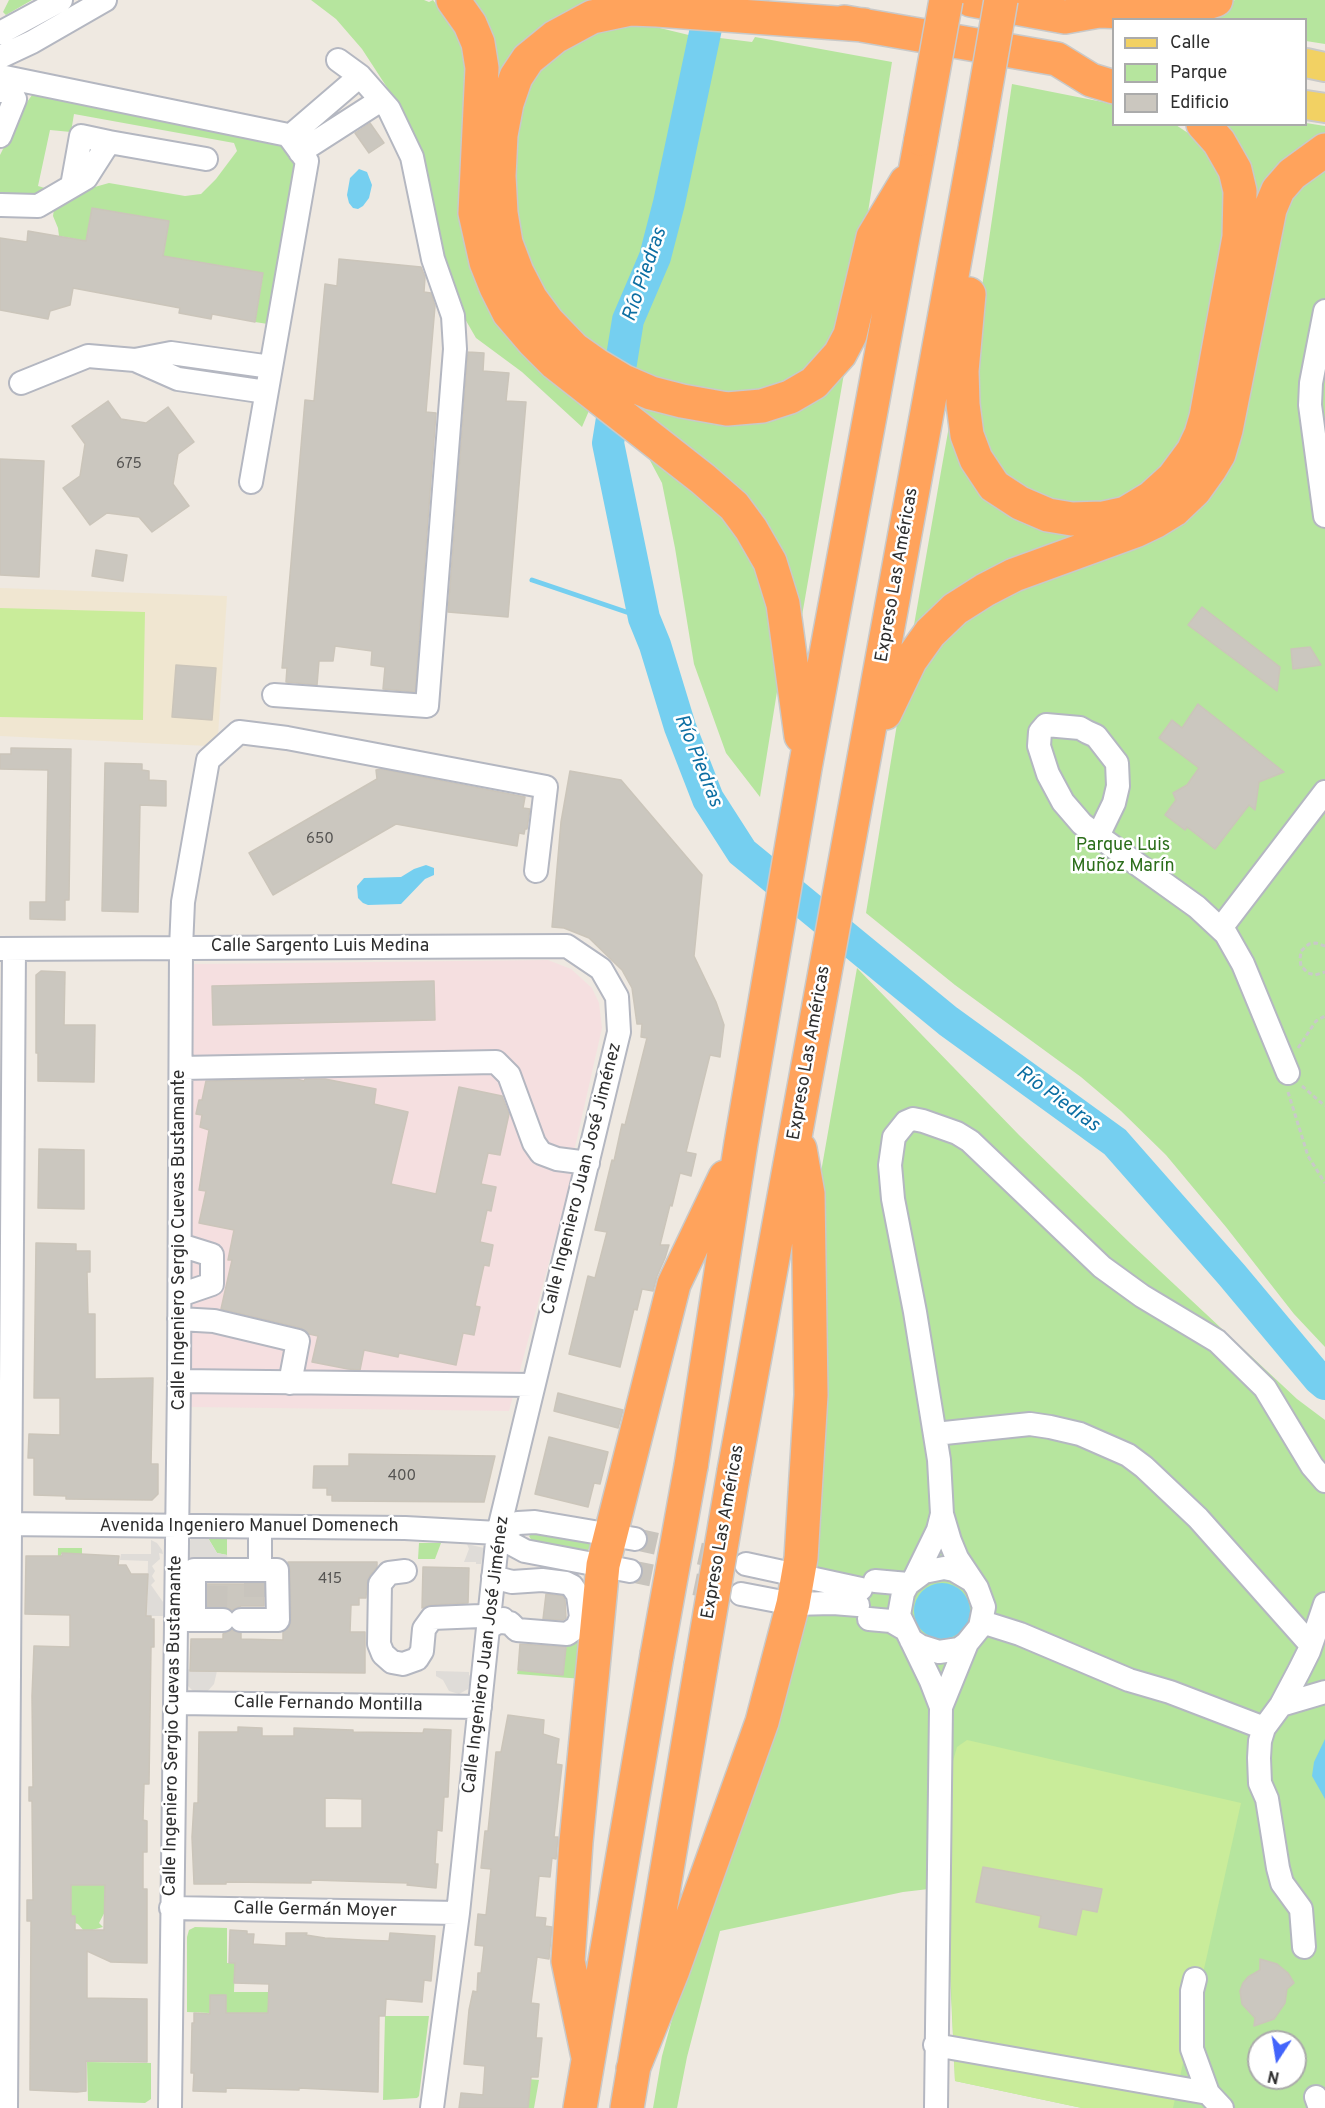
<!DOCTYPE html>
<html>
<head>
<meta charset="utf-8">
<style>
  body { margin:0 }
  #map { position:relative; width:1325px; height:2108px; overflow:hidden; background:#efe9e1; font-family:Overpass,sans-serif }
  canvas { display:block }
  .legend { position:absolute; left:1112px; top:18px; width:195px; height:108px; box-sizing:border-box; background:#fff; border:2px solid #ababab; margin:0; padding:8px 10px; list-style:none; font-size:18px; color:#2e2e2e }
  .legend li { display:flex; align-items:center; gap:12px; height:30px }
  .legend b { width:30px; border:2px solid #ababab }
  .north { position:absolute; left:1247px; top:2030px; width:60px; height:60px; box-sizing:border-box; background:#fff; border:2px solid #ababab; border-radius:50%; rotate:192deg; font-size:16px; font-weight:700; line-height:24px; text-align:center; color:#2e2e2e }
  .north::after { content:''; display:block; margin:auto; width:21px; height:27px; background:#4264fb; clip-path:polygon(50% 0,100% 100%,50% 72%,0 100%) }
</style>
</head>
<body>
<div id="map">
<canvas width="1325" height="2108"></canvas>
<ul class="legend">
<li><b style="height:8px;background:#f2d163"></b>Calle</li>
<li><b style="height:16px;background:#b6e59e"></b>Parque</li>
<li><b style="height:16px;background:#cbc7bf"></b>Edificio</li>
</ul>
<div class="north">N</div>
</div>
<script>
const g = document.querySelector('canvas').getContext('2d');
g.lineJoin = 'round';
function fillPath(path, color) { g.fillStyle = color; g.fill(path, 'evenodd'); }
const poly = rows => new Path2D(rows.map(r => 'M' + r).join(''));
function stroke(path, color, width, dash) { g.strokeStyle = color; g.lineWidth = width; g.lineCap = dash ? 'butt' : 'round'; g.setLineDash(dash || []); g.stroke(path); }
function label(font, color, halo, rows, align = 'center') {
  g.font = font + ' Overpass,sans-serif'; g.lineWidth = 5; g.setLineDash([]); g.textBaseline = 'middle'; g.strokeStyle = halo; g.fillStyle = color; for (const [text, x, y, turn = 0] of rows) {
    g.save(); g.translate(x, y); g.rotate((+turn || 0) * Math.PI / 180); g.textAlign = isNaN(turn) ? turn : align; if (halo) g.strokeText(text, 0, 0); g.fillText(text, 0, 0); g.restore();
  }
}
const education = poly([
  [0,588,227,596,218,736,208,746,0,736]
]);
const medical = poly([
  [548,960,571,969,592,988,599,1003,602,1028,575,1147,573,1173,509,1411,190,1407,194,964]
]);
const green = poly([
  [9,0,32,0,6,15,3,12],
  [311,0,424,0,429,2,433,0,455,29,467,54,465,178,591,406,582,427,522,372,476,338,457,305,403,112,362,49,336,19],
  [473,0,608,0,624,2,624,4,594,10,575,17,544,33,512,63,501,82,496,99,487,191,488,210,494,240,505,276,515,294,537,327,567,356,564,360,541,340,524,318,505,286,487,237,482,186,491,85,491,49,487,27],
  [1235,0,1325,0,1325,44,1306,41,1306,20,1188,20,1217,10],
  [631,21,697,37,675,141,673,167,663,214,656,234,652,253,629,304,617,355,612,359,564,320,522,269,508,146,534,66,557,44],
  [755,37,892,62,856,287,839,337,807,377,770,394,683,392,630,366,627,356,630,332,664,238,677,185,707,39,720,38,752,42],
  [1012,84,1113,104,1114,124,1176,125,1197,139,1213,157,1230,205,1189,438,1155,479,1111,503,1077,509,1037,501,987,458,967,388],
  [41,92,277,139,297,160,274,325,255,322,263,274,163,256,168,221,92,208,86,241,59,236,58,228,53,216,54,209,84,190,109,183,185,196,201,194,216,179,237,151,234,143,74,114,71,132,50,130,38,186,48,189,34,200,3,196,0,193,0,155,25,105,32,95],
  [1306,123,1325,126,1325,142,1256,220,1213,125,1306,124],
  [1325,165,1325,1347,1294,1314,1226,1227,1166,1155,1121,1111,1081,1077,955,985,866,913,897,724,919,667,968,612,1149,536,1279,216,1301,185],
  [845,368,799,633,789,594,637,411,638,401,691,416],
  [952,409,963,456,1094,528,911,642],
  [646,453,725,516,760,569,781,667,760,797,726,753,694,664,675,548,662,483],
  [857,968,1019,1135,1130,1243,1297,1399,1325,1420,1325,2108,1082,2108,955,2081,946,1887,903,1892,720,1931,687,2057,677,2108,653,2108,662,2056,695,1936,789,1647,815,1206],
  [1259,2042,1295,2042,1295,2078,1259,2078],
  [534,1532,586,1541,590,1544,591,1548,586,1551,578,1550,532,1541,529,1536],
  [208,1538,227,1538,227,1555,217,1553],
  [419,1543,441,1543,435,1559,418,1559],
  [58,1548,82,1548,82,1555,61,1554,62,1587,57,1614],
  [587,1639,583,1679,517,1674,518,1670,563,1674,566,1645,532,1641],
  [53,1881,105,1883,109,1904,99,1923,103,1927,85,1932,78,1924,65,1920],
  [195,1927,227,1928,227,1963,235,1963,234,1992,276,1992,327,2002,230,2021,210,1995,210,2013,187,2012,187,1937,189,1930],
  [385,2016,429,2016,419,2096,417,2098,383,2100],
  [87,2062,151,2063,151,2099,145,2103,88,2101],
  [494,2076,539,2080,534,2108,528,2108]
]);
const pitch = poly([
  [0,608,145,612,143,720,0,717],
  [967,1740,1241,1803,1173,2108,1082,2108,955,2081,947,1887,953,1761,957,1747]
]);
const plaza = poly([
  [195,1538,208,1538,217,1553,227,1555,228,1561,185,1561,185,1550,191,1539],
  [151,1540,157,1543,162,1550,163,1554,159,1553,160,1559,152,1566,155,1571,152,1576,155,1581,151,1585,163,1602,163,1616,147,1616,148,1561,120,1560,121,1554,151,1554],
  [467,1544,484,1548,481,1564,476,1564,476,1562,464,1562,469,1549],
  [183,1669,217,1671,214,1684,207,1692,193,1691,185,1683],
  [436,1671,469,1672,469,1675,472,1676,468,1689,459,1694,449,1691,443,1680,436,1676]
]);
const water = poly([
  [359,169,367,172,372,185,369,198,363,206,358,209,353,208,349,203,347,195,350,178],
  [426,865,434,868,434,875,425,879,401,904,368,905,363,903,358,898,357,886,364,878,401,877,414,869],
  '914 1611a28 28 0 1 1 56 0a28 28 0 1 1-56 0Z',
  [1325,1739,1325,1799,1312,1776,1314,1762]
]);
const stream = poly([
  [532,580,644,618]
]);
const river = poly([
  [712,0,669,203,655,257,628,320,608,443,644,618,655,645,680,727,708,799,742,852,948,1021,1115,1142,1232,1275,1319,1379,1325,1384]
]);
const building = poly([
  [370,123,384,143,369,153,355,133,370,123],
  [92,208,169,221,163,256,263,273,255,322,212,314,211,319,179,313,180,308,73,288,70,305,50,311,48,319,0,310,0,238,27,242,28,231,86,241,92,208],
  [339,259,421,267,425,277,424,292,431,293,435,306,426,412,436,413,415,692,383,689,385,667,371,665,372,651,335,646,333,661,319,661,317,685,286,682,287,668,282,668,305,400,314,401,325,284,337,286,339,259],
  [468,352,484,353,483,371,509,373,506,401,526,402,508,617,448,612,468,352],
  [108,401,121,419,146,423,168,407,194,442,178,454,173,484,189,506,152,532,139,517,107,513,90,525,63,488,80,476,85,444,72,426,108,401],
  [0,459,44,461,39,577,0,575,0,459],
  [96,550,127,555,123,581,92,576,96,550],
  [1202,607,1280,667,1277,691,1188,625,1202,607],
  [1310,647,1321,665,1293,669,1291,649,1310,647],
  [176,665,216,668,212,720,172,717,176,665],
  [1198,704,1284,772,1259,782,1255,810,1249,805,1215,849,1187,827,1185,830,1165,815,1176,800,1173,793,1187,785,1199,768,1159,738,1172,720,1182,728,1198,704],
  [11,748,71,749,69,900,65,900,65,920,30,919,30,902,46,902,48,770,0,769,0,754,11,754,11,748],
  [105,763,142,764,142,770,149,771,149,780,166,781,166,806,140,805,138,912,102,911,105,763],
  [381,769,525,797,523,808,530,809,527,829,525,829,524,834,519,833,517,846,396,824,273,895,249,853,377,779,376,770,381,769],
  [570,771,621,780,702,875,694,956,716,1002,724,1025,720,1057,710,1055,686,1152,696,1154,691,1176,680,1173,672,1206,670,1205,660,1245,669,1245,665,1258,657,1276,653,1291,642,1289,637,1310,634,1309,620,1367,569,1354,588,1276,595,1278,607,1232,595,1230,612,1160,614,1161,622,1124,625,1125,647,1038,641,1037,642,1024,637,1024,632,988,622,970,589,938,564,928,552,927,561,822,570,771],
  [41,971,65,972,64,1025,95,1025,94,1082,38,1081,38,1053,36,1053,36,975,41,971],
  [434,981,435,1020,213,1025,212,986,434,981],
  [297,1079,304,1081,305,1079,325,1079,376,1089,374,1104,408,1112,391,1184,436,1194,459,1087,502,1096,509,1114,500,1155,488,1153,481,1184,496,1187,491,1211,487,1210,480,1242,493,1245,489,1266,484,1265,475,1306,480,1307,474,1335,463,1333,456,1365,399,1353,398,1357,364,1350,360,1370,348,1369,312,1362,318,1336,309,1334,301,1328,221,1309,232,1260,228,1260,234,1230,199,1223,206,1191,199,1190,209,1130,200,1127,202,1115,196,1114,199,1100,202,1100,206,1081,297,1079],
  [39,1149,84,1150,84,1209,38,1208,39,1149],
  [36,1243,76,1244,76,1251,90,1251,90,1272,87,1272,88,1314,95,1314,95,1379,153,1378,151,1464,158,1464,158,1494,152,1500,66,1499,66,1496,34,1495,34,1458,28,1458,29,1434,60,1435,60,1398,34,1398,36,1243],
  [558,1393,623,1410,618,1428,554,1411,558,1393],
  [549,1437,608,1452,600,1484,594,1483,588,1507,535,1494,549,1437],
  [349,1454,495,1456,484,1502,332,1501,332,1495,327,1495,327,1488,313,1488,314,1466,349,1466,349,1454],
  [62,1553,119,1556,118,1565,126,1565,131,1574,148,1574,146,1616,151,1616,151,1619,154,1619,154,1647,151,1647,149,1784,144,1784,143,1820,147,1821,147,1852,143,1852,143,1889,147,1889,147,1963,111,1962,87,1951,87,1998,147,1999,147,2062,86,2061,86,2091,77,2092,30,2090,30,2080,31,1921,27,1921,27,1900,33,1900,32,1801,29,1801,29,1787,33,1787,32,1696,34,1646,70,1647,70,1615,25,1614,26,1556,62,1556,62,1553],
  [71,1885,105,1885,104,1930,75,1930,75,1916,71,1916,71,1885],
  [288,1562,377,1562,377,1567,370,1575,367,1583,366,1598,359,1598,359,1605,351,1605,350,1632,365,1632,365,1673,190,1671,191,1639,223,1639,223,1634,232,1630,241,1633,241,1639,283,1640,283,1632,289,1627,291,1620,290,1570,288,1562],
  [423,1567,469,1568,468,1603,431,1605,422,1608,423,1567],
  [207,1584,264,1584,264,1606,241,1606,232,1610,224,1607,207,1606,207,1584],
  [546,1594,563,1596,565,1600,566,1618,563,1620,543,1619,546,1594],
  [520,1644,566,1647,563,1675,518,1670,520,1644],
  [508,1715,544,1720,543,1734,559,1739,556,1764,562,1765,554,1837,558,1837,556,1859,552,1858,550,1877,539,1876,535,1917,546,1918,545,1926,552,1927,549,1959,537,1957,531,2003,539,2004,536,2038,542,2038,538,2077,531,2077,528,2108,459,2108,461,2093,483,2095,485,2066,464,2064,469,2010,473,1991,477,1992,478,1973,481,1973,484,1946,475,1945,478,1914,486,1915,491,1869,481,1868,485,1831,488,1831,496,1752,501,1752,508,1715],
  [238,1727,262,1728,262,1736,294,1736,294,1728,353,1730,353,1732,423,1733,424,1729,451,1730,448,1797,444,1797,442,1831,437,1830,435,1864,438,1864,436,1888,407,1885,408,1883,311,1880,311,1883,226,1882,226,1884,194,1884,192,1837,194,1803,198,1803,199,1732,238,1732,238,1727],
  [325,1798,362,1799,362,1828,325,1828,325,1798],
  [983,1867,1102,1889,1097,1912,1082,1909,1076,1935,1039,1927,1041,1916,976,1902,983,1867],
  [230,1930,247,1931,247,1934,254,1934,253,1944,286,1946,286,1933,307,1933,306,1935,325,1938,362,1940,389,1941,390,1933,435,1936,431,1981,424,1980,422,2002,386,1999,385,2016,379,2016,378,2092,299,2088,299,2090,226,2088,226,2092,193,2091,194,2073,191,2073,192,2023,194,2023,194,2013,210,2014,210,1995,226,1995,226,2013,268,2013,269,1984,234,1983,235,1963,229,1963,230,1930],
  [1260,1959,1277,1964,1288,1973,1294,1983,1287,1989,1285,2003,1274,2019,1254,2026,1255,2018,1242,2004,1240,1991,1243,1983,1248,1977,1260,1970,1260,1959]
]);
const minorTunnel = poly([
  [635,1539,733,1561],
  [630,1571,728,1591],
  [255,1575,255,1608],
  [216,1608,217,1575]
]);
const path = poly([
  [1325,946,1316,943,1309,944,1301,951,1300,959,1301,966,1308,973,1315,975,1325,972],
  [1298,1048,1316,1021,1325,1016],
  [1302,1086,1325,1106],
  [1288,1092,1308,1156,1325,1183]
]);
const minor = poly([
  [0,33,61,0],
  [0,57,32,42,105,0],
  [0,76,288,135,307,161,251,482],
  [0,91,8,89,15,99,0,136],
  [289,137,360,76],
  [300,152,381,100],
  [72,186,81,136,109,142],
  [1,205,38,206,86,178,109,142,206,159],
  [1325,311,1311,383,1310,405,1325,516],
  [21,383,88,356,135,360],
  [266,392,178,379,135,360,171,353,271,367],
  [274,695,427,706,455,349,453,316,433,259,412,157,389,109,360,76,338,60],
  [1098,836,1114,803,1118,786,1117,763,1096,736,1087,732,1080,728,1046,725,1040,732,1039,746,1048,774,1063,802,1082,824,1098,836,1197,907,1226,934,1243,964,1288,1073],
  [1221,928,1325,792],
  [0,949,567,946,601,969,617,997,619,1032,498,1533,458,1913,432,2108],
  [181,1068,496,1062,509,1075,534,1143,541,1153,557,1159,588,1163],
  [180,1295,212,1284,212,1255,180,1245],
  [179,1319,214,1321,298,1341,290,1383],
  [179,1381,533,1385],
  [935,1434,1030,1424,1050,1427,1080,1434,1128,1455,1144,1467,1198,1518,1311,1645],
  [0,1524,405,1528,498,1533,518,1523,535,1522,635,1539],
  [498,1533,512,1544,525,1551,630,1571],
  [746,1564,861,1589],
  [260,1570,260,1527],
  [405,1571,389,1573,380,1584,379,1644,383,1654,392,1662,403,1664,417,1659,422,1651,424,1629,432,1618,481,1616,487,1614,490,1610],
  [915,1577,938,1530,942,1514],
  [875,1581,908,1584],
  [741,1594,793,1604,833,1603,858,1605],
  [869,1619,891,1621,903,1628],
  [180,1620,223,1620],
  [194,1620,194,1570,277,1570,278,1620,241,1620],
  [982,1622,1020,1634,1129,1680,1170,1692,1264,1728],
  [488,1628,503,1619,502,1622,510,1623,517,1630,567,1634,577,1627,581,1617,578,1595,572,1586,566,1583,542,1580,512,1582,493,1577],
  [911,1640,920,1646,939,1652,959,1649,967,1643,980,1627,984,1607,977,1588,957,1558,950,1541,942,1514,939,1460,915,1312,893,1199,890,1165,894,1137,906,1122,913,1119,923,1121,957,1133,970,1141,1102,1267,1142,1296,1217,1341,1265,1388,1312,1466,1325,1481],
  [176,1703,480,1707],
  [1281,1705,1325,1692],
  [941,1707,967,1643],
  [171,1908,458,1913],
  [1304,1947,1301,1909,1282,1883,1278,1868,1267,1799,1260,1783,1259,1758,1260,1741,1264,1728,1281,1705,1299,1671,1309,1651,1325,1604],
  [1195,1979,1192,1991,1192,2049,1208,2093,1222,2108],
  [935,2045,1208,2093],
  [1316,2097,1320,2108],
  [6,2108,14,949],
  [170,2108,179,1381,181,948,183,902,208,760,239,732,287,738,546,787,536,871],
  [936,2108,941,1707,931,1681,899,1615,903,1593,908,1584,924,1572,944,1568,954,1570,971,1580]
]);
const major = poly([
  [1306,63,1325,67],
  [1306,105,1325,108]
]);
const highway = poly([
  [453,0,470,24,478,43,482,68,475,213,486,262,496,287,509,313,533,341,555,363,703,479,734,506,751,529,770,562,783,604,801,736],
  [971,0,1065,17,1099,11,1152,13,1185,10,1216,0],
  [844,22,1057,59,1091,80,1114,87],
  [864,25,657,10,630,9,592,17,555,37,528,59,516,77,507,103,501,135,499,176,501,213,506,243,517,272,531,299,548,322,574,349,598,366,623,381,651,393,682,401,727,409,762,406,790,397,814,383,840,354,850,335,873,237,906,182],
  [969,294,962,371,963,404,967,435,976,459,994,486,1020,503,1048,515,1072,519,1103,518,1126,513,1151,498,1173,478,1193,451,1201,434,1206,417,1239,237,1240,191,1235,170,1219,142,1203,124],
  [885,713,910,661,930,633,955,609,985,590,1014,575,1135,531,1156,521,1174,510,1195,490,1210,469,1219,454,1226,430,1270,209,1278,190,1292,174,1325,150],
  [691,1466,741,1143,805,768,921,139],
  [734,1471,976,144],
  [588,2057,568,1961,576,1842,603,1565,674,1284,725,1177],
  [633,2069,673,1970,762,1722,793,1604,801,1558,811,1395,808,1194,800,1149],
  [580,2108,657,1655],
  [627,2108,701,1666]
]);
const highwayBridge = poly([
  [921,139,946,0],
  [976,144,1001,0],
  [657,1655,691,1466],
  [701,1666,734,1471]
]);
const numberNames = [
  ["675",129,465],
  ["650",320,840],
  ["400",402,1477],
  ["415",330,1580]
];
const streetNames = [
  ["Expreso Las Américas",898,575,-80],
  ["Calle Sargento Luis Medina",320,947],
  ["Expreso Las Américas",810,1053,-80],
  ["Calle Ingeniero Juan José Jiménez",583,1179,-76],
  ["Calle Ingeniero Sergio Cuevas Bustamante",180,1240,-90],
  ["Avenida Ingeniero Manuel Domenech",249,1527],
  ["Expreso Las Américas",724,1532,-80],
  ["Calle Ingeniero Juan José Jiménez",487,1655,-83],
  ["Calle Fernando Montilla",328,1705,1],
  ["Calle Ingeniero Sergio Cuevas Bustamante",174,1726,-89],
  ["Calle Germán Moyer",315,1911,1]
];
const parkNames = [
  ["Parque Luis",1123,846],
  ["Muñoz Marín",1123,867]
];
const waterNames = [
  ["Río Piedras",646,275,-71],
  ["Río Piedras",697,761,68],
  ["Río Piedras",1057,1100,36]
];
fillPath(education, '#f0e6d1');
fillPath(medical, '#f5dfe0');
fillPath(green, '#b6e59e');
fillPath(pitch, '#c9ec9a');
fillPath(plaza, '#dfdcd8');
fillPath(water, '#75cff0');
stroke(stream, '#75cff0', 5);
stroke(river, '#75cff0', 32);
fillPath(building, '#cbc7bf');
stroke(building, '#cbc5ba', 1.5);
stroke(minorTunnel, '#c8c4bd', 22, [22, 11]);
stroke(minor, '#b4b7c1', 26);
stroke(major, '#c9c9c9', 32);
stroke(highway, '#c9c9c9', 36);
stroke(path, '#c9c9c9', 3, [4.5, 3]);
stroke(minor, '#fff', 22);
stroke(major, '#f2d163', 28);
stroke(highway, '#ffa35c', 33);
stroke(highwayBridge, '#c9c9c9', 36, []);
stroke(highwayBridge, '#ffa35c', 33);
label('15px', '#555452', null, numberNames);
label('18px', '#2e2e2e', '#fff', streetNames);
label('18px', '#2c6e1b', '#fff', parkNames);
label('italic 20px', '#0d6fa3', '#fff', waterNames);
</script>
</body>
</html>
